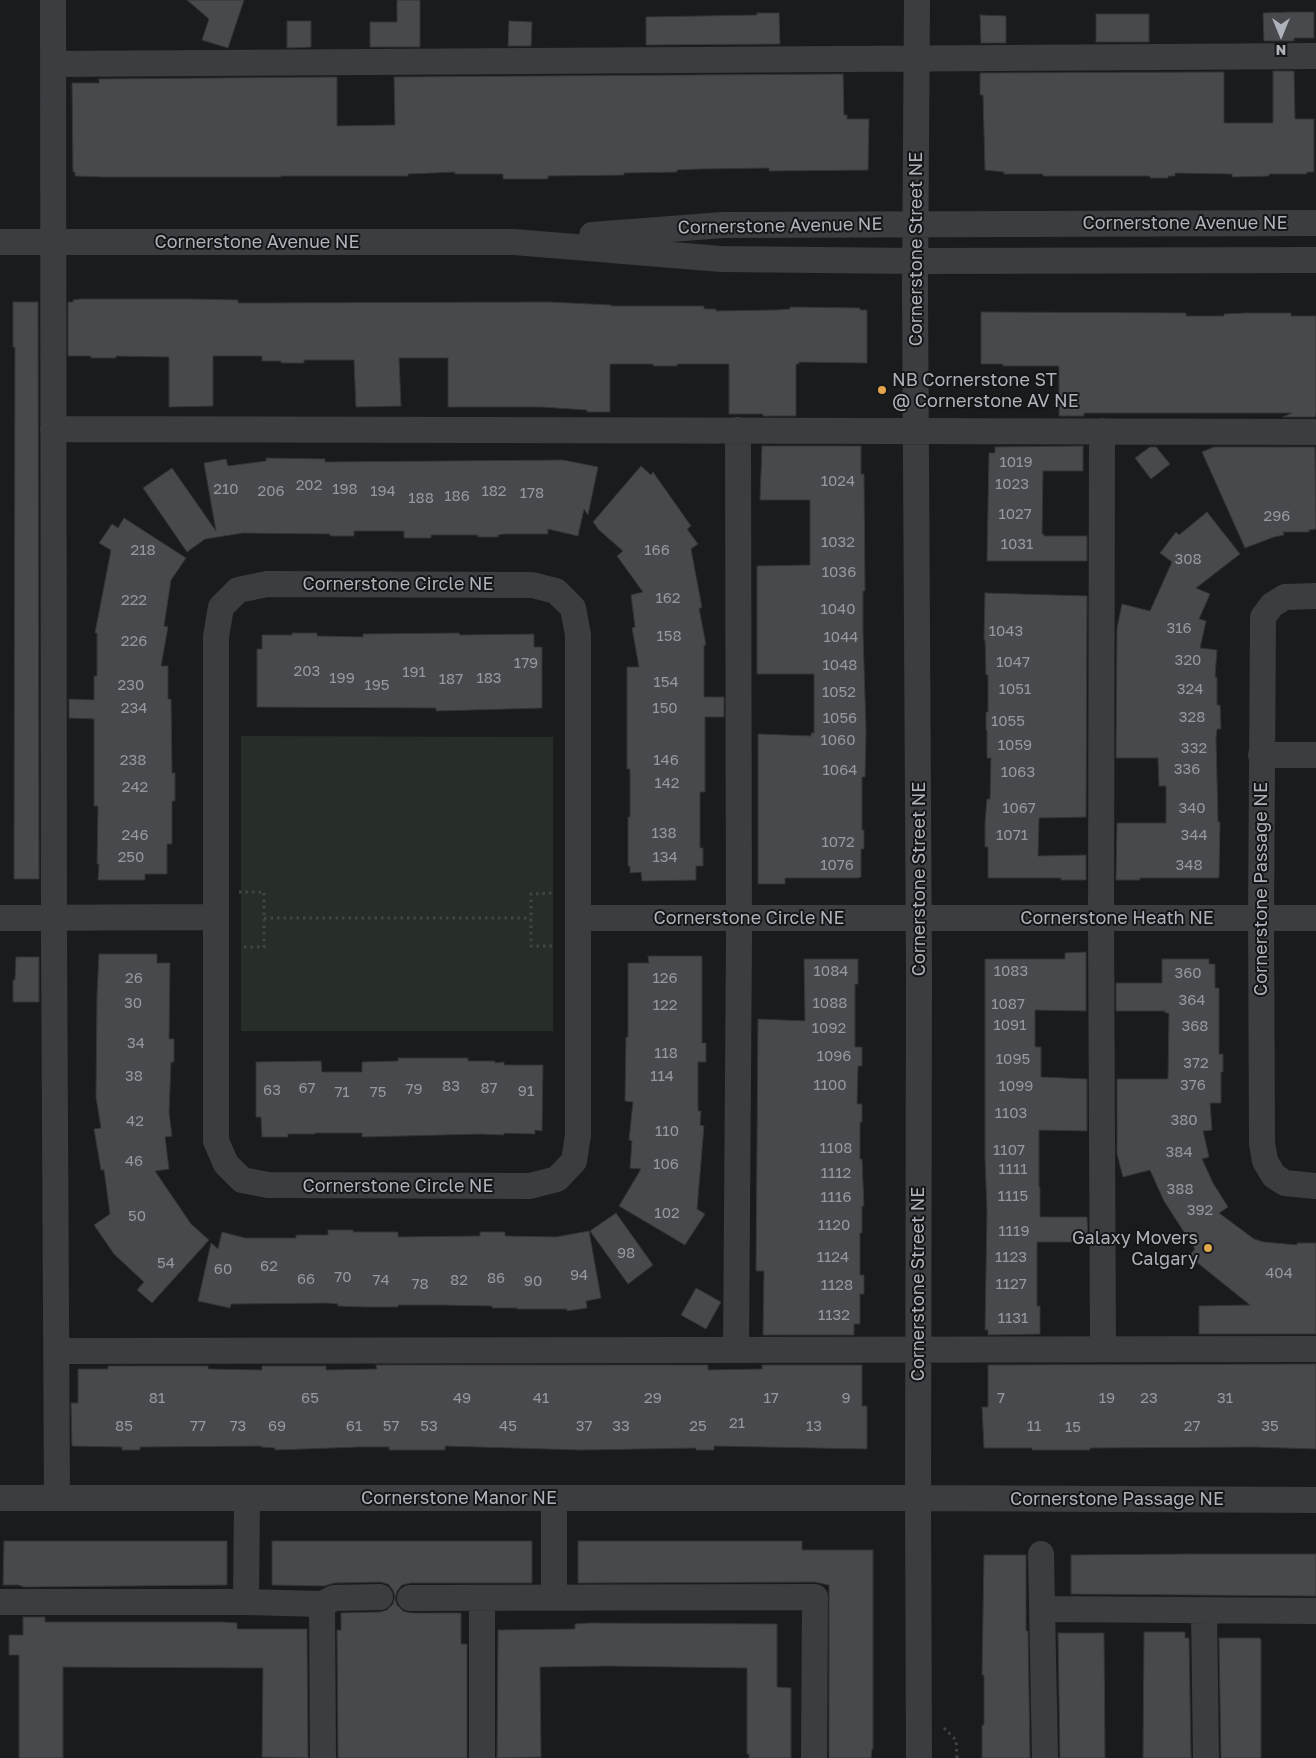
<!DOCTYPE html>
<html>
<head>
<meta charset="utf-8">
<style>
  body { margin:0 }
  #map { position:relative; width:1316px; height:1758px; overflow:hidden; background:#1a1b1c; font-family:"Golos Text",sans-serif }
  canvas { display:block }
  .north { position:absolute; left:1256px; top:10px; width:50px; height:50px; -webkit-text-stroke:4px #151617; paint-order:stroke; rotate:180deg; font-size:14px; font-weight:700; line-height:20px; text-align:center; color:#aeb3bb }
  .north::after { content:''; display:block; margin:auto; width:18px; height:22px; background:#aeb3bb; clip-path:polygon(50% 0,100% 100%,50% 72%,0 100%) }
</style>
</head>
<body>
<div id="map">
<canvas width="1316" height="1758"></canvas>
<div class="north">N</div>
</div>
<script>
const g = document.querySelector('canvas').getContext('2d');
g.lineJoin = 'round';
function fillPath(path, color) { g.fillStyle = color; g.fill(path, 'evenodd'); }
const poly = rows => new Path2D(rows.map(r => 'M' + r).join(''));
function stroke(path, color, width, dash) { g.strokeStyle = color; g.lineWidth = width; g.lineCap = dash ? 'butt' : 'round'; g.setLineDash(dash || []); g.stroke(path); }
function label(font, color, halo, rows, align = 'center') {
  g.font = font + ' "Golos Text",sans-serif'; g.lineWidth = 4; g.setLineDash([]); g.textBaseline = 'middle'; g.strokeStyle = halo; g.fillStyle = color; for (const [text, x, y, turn = 0] of rows) {
    g.save(); g.translate(x, y); g.rotate((+turn || 0) * Math.PI / 180); g.textAlign = isNaN(turn) ? turn : align; if (halo) g.strokeText(text, 0, 0); g.fillText(text, 0, 0); g.restore();
  }
}
const green = poly([
  [241,736,553,737,553,1031,241,1031]
]);
const building = poly([
  [187,0,244,0,228,48,202,40,209,19,187,0],
  [397,0,420,0,420,47,370,47,370,22,397,22,397,0],
  [1291,12,1314,12,1314,38,1294,38,1294,41,1264,41,1263,13,1291,12],
  [757,13,779,13,780,44,646,45,646,17,757,15,757,13],
  [1096,14,1149,14,1149,42,1096,42,1096,14],
  [980,15,1006,16,1006,43,981,43,980,15],
  [287,21,311,21,311,47,287,48,287,21],
  [509,21,532,22,531,46,508,46,509,21],
  [1273,71,1294,71,1295,119,1314,119,1314,172,1307,172,1307,174,1269,174,1269,176,1232,177,1232,174,1175,173,1175,176,1168,176,1168,178,1150,178,1150,176,1043,176,1043,174,1004,174,1004,172,985,170,983,95,980,95,980,73,1224,72,1224,123,1273,123,1273,71],
  [843,74,844,115,847,115,847,119,869,119,868,170,769,171,769,168,699,169,677,170,677,172,624,173,624,175,548,176,548,179,503,179,503,174,455,174,455,172,408,174,408,176,281,176,281,177,103,177,75,176,75,172,73,172,72,83,99,83,99,79,337,77,337,126,395,125,394,77,843,74],
  [80,299,192,299,238,300,238,303,257,303,549,302,611,305,611,306,704,306,704,309,716,309,716,311,776,310,790,309,790,307,860,308,860,310,867,310,867,363,799,362,799,364,796,364,796,416,763,416,763,414,729,414,729,364,677,364,677,366,653,366,653,364,610,364,610,412,587,412,587,410,542,407,448,407,448,358,399,358,401,406,356,407,354,360,304,360,304,363,281,363,281,361,262,361,262,356,213,356,213,406,169,407,169,357,116,356,116,358,91,358,91,356,68,356,68,302,73,302,73,300,80,299],
  [13,302,38,302,39,879,14,879,15,347,13,347,13,302],
  [981,312,1186,313,1186,316,1224,316,1224,314,1246,313,1291,313,1291,316,1316,316,1316,413,1315,417,1283,417,1292,413,1084,413,1084,416,1059,416,1059,366,1003,366,1003,364,981,364,981,312],
  [762,446,861,446,861,474,864,474,865,591,863,591,863,633,866,730,865,777,862,777,862,830,864,830,864,849,861,849,861,877,858,878,785,878,785,884,758,884,758,734,811,736,811,733,814,733,814,674,757,674,757,566,810,565,810,500,760,500,762,446],
  [1083,446,1083,471,1043,471,1042,534,1044,534,1044,536,1087,536,1087,561,987,561,989,453,995,453,995,447,1083,446],
  [1150,447,1156,447,1170,464,1151,479,1135,458,1150,447],
  [1214,447,1315,447,1316,529,1309,530,1309,532,1283,532,1284,535,1274,537,1245,548,1202,452,1214,447],
  [266,458,325,459,325,462,563,460,598,467,588,515,584,509,578,536,548,529,548,534,504,534,498,535,498,537,478,537,478,535,431,535,431,538,404,538,404,531,354,531,354,536,330,536,330,534,243,533,205,539,187,552,143,488,172,468,216,531,204,463,226,459,228,466,266,461,266,458],
  [641,466,651,475,653,472,691,526,687,529,698,544,691,549,702,608,699,608,706,645,704,645,704,697,724,697,724,717,705,717,705,792,700,792,700,848,703,848,703,866,696,866,696,880,642,881,641,872,630,873,630,866,628,866,628,817,630,817,630,769,627,769,627,667,639,667,632,628,635,627,631,595,643,592,617,556,623,551,599,530,593,522,641,466],
  [1207,512,1240,554,1196,588,1210,594,1199,619,1206,621,1200,648,1217,650,1215,677,1217,677,1217,705,1220,705,1221,729,1217,729,1216,739,1218,822,1220,822,1219,878,1140,878,1140,880,1116,880,1117,823,1166,823,1166,786,1159,786,1158,758,1116,758,1117,628,1122,604,1150,611,1172,562,1160,553,1176,532,1179,535,1207,512],
  [124,518,186,558,171,580,164,626,168,627,161,666,168,666,168,699,171,699,172,773,175,773,175,801,172,801,172,844,167,844,167,874,145,874,145,880,98,880,99,864,97,864,98,806,94,806,94,719,69,718,69,699,94,700,94,676,97,676,97,633,95,633,111,550,99,543,112,524,118,528,124,518],
  [985,593,1087,596,1086,817,1039,818,1038,856,1086,855,1086,880,1061,880,1061,878,988,878,988,847,985,847,985,823,987,799,990,799,991,758,987,758,987,730,986,730,986,712,988,712,988,675,986,675,985,640,984,640,985,593],
  [292,633,317,633,317,636,363,637,363,634,459,633,460,635,534,634,534,647,542,647,542,708,436,711,436,708,257,707,257,649,262,649,262,635,292,635,292,633],
  [1086,952,1086,1011,1035,1010,1035,1047,1041,1047,1041,1077,1087,1079,1087,1131,1039,1130,1039,1187,1040,1187,1040,1217,1087,1217,1088,1242,1037,1242,1037,1306,1040,1306,1040,1334,988,1335,988,1330,985,1330,987,1212,985,1157,985,959,1065,959,1065,953,1086,952],
  [99,954,157,954,157,963,170,963,169,1039,174,1039,174,1062,171,1062,169,1112,172,1136,165,1137,169,1169,155,1171,191,1224,209,1240,152,1303,137,1290,144,1282,114,1254,94,1225,110,1214,104,1170,101,1170,94,1129,101,1128,96,1097,97,995,99,954],
  [648,956,702,956,702,1043,706,1043,706,1062,698,1062,698,1111,701,1111,700,1125,704,1126,697,1209,705,1214,685,1245,619,1206,641,1169,630,1168,632,1141,629,1140,633,1102,625,1101,626,1037,628,1037,628,963,649,963,648,956],
  [16,957,39,957,39,1002,13,1002,13,980,15,980,16,957],
  [804,959,858,959,858,984,855,984,855,1047,862,1047,862,1066,858,1066,857,1104,862,1104,862,1122,860,1122,860,1159,862,1159,864,1206,862,1206,862,1233,860,1233,860,1275,864,1275,864,1294,860,1294,860,1324,854,1324,854,1335,763,1335,764,1271,756,1271,758,1019,805,1021,804,959],
  [1162,959,1209,959,1209,964,1215,964,1215,988,1219,988,1219,1054,1223,1054,1223,1072,1221,1072,1221,1103,1210,1103,1212,1130,1203,1131,1209,1157,1202,1159,1213,1183,1228,1207,1219,1213,1254,1239,1264,1242,1297,1245,1297,1243,1316,1243,1316,1334,1199,1334,1199,1306,1250,1305,1189,1256,1195,1249,1164,1201,1150,1170,1123,1177,1117,1154,1117,1079,1168,1079,1169,1013,1165,1013,1165,1011,1116,1011,1116,983,1162,983,1162,959],
  [398,1058,468,1058,468,1061,495,1061,495,1063,504,1062,504,1065,543,1065,542,1131,535,1130,535,1134,504,1133,504,1135,480,1134,362,1137,362,1133,315,1133,315,1134,288,1134,288,1137,262,1137,261,1117,256,1117,256,1062,321,1061,322,1072,362,1072,362,1062,398,1061,398,1058],
  [616,1213,653,1265,628,1284,590,1231,616,1213],
  [328,1230,353,1230,353,1232,398,1232,398,1237,480,1236,480,1232,505,1232,505,1236,556,1237,589,1231,601,1298,586,1301,587,1308,567,1311,567,1309,517,1309,517,1308,492,1308,492,1306,442,1305,398,1305,398,1307,365,1307,338,1306,338,1304,327,1303,231,1304,230,1308,198,1301,211,1243,218,1249,222,1232,245,1238,296,1238,296,1235,328,1235,328,1230],
  [696,1288,721,1302,706,1329,681,1315,696,1288],
  [1316,1364,1316,1449,1254,1447,1090,1448,1090,1450,1032,1450,1032,1448,984,1448,982,1407,988,1407,988,1365,1316,1364],
  [376,1365,708,1365,708,1370,762,1369,762,1365,862,1365,862,1406,867,1406,867,1449,714,1446,714,1450,696,1450,696,1448,582,1450,445,1446,445,1450,389,1450,389,1447,358,1447,275,1450,275,1448,261,1447,261,1446,140,1447,140,1450,122,1450,122,1447,72,1446,71,1403,78,1403,78,1369,108,1369,108,1366,208,1366,208,1369,262,1370,262,1366,326,1366,326,1370,377,1369,376,1365],
  [4,1541,227,1541,227,1585,24,1587,18,1585,3,1585,4,1541],
  [272,1541,532,1541,532,1583,410,1583,402,1585,397,1591,395,1599,397,1605,403,1611,410,1613,461,1613,461,1644,467,1644,467,1758,338,1758,337,1630,341,1630,341,1613,380,1612,387,1610,393,1604,395,1596,393,1590,388,1584,380,1582,334,1583,324,1586,272,1585,272,1541],
  [578,1541,802,1541,802,1550,873,1550,873,1749,872,1749,871,1758,829,1758,829,1585,815,1582,578,1583,578,1541],
  [1187,1554,1316,1554,1316,1596,1071,1594,1071,1555,1187,1554],
  [984,1555,1026,1555,1026,1631,1028,1631,1030,1758,982,1758,982,1725,984,1725,984,1675,982,1675,984,1555],
  [23,1617,45,1617,45,1622,223,1622,237,1623,237,1629,307,1629,308,1758,262,1757,263,1668,63,1667,63,1758,19,1758,19,1655,9,1655,9,1635,23,1635,23,1617],
  [590,1623,777,1624,777,1687,791,1688,791,1758,749,1758,749,1754,747,1754,747,1668,608,1666,540,1667,541,1757,497,1758,498,1630,575,1629,575,1624,590,1623],
  [1144,1632,1185,1632,1185,1638,1189,1638,1191,1758,1143,1758,1144,1632],
  [1058,1633,1104,1633,1105,1758,1060,1758,1058,1633],
  [1219,1638,1260,1638,1261,1640,1261,1758,1221,1758,1219,1638]
]);
const path = poly([
  [239,892,264,892,264,947,241,947],
  [264,918,531,918],
  [552,946,531,946,531,894,554,893],
  [944,1728,956,1740,957,1758]
]);
const minor = poly([
  [53,0,54,939,57,1498],
  [917,0,915,291,919,973,918,1498,919,1758],
  [53,64,1316,56],
  [592,235,723,225,1316,223],
  [0,242,514,242,721,259,915,261,1316,260],
  [53,429,1316,432],
  [1102,431,1101,918,1103,1349],
  [267,584,532,585,556,591,573,608,578,635,578,1135,574,1161,557,1179,530,1186,268,1185,242,1180,226,1164,216,1141,216,637,221,607,238,590,267,584],
  [1316,596,1285,597,1272,605,1263,617,1261,918,1262,1143,1265,1161,1274,1176,1285,1183,1316,1186],
  [1261,755,1316,755],
  [0,918,216,917],
  [579,918,1316,918],
  [736,1349,739,940,738,430],
  [57,1351,1316,1349],
  [0,1498,918,1498,1316,1500],
  [247,1498,246,1602,322,1604,334,1598,380,1597],
  [554,1498,554,1597],
  [1041,1554,1045,1758],
  [410,1598,815,1597,814,1758],
  [482,1598,482,1758],
  [0,1602,246,1602],
  [322,1604,323,1758],
  [1042,1609,1316,1611],
  [1204,1610,1206,1758]
]);
const markers = [
  [882,390,5,"#e4a54b"],
  [1208,1248,5,"#e4a54b"]
];
const numberNames = [
  ["1019",1016,462],
  ["1024",838,481],
  ["1023",1012,484],
  ["202",309,485],
  ["210",226,489],
  ["198",345,489],
  ["206",271,491],
  ["194",383,491],
  ["182",494,491],
  ["178",532,493],
  ["186",457,496],
  ["188",421,498],
  ["1027",1015,514],
  ["296",1277,516],
  ["1032",838,542],
  ["1031",1017,544],
  ["218",143,550],
  ["166",657,550],
  ["308",1188,559],
  ["1036",839,572],
  ["162",668,598],
  ["222",134,600],
  ["1040",838,609],
  ["316",1179,628],
  ["1043",1006,631],
  ["158",669,636],
  ["1044",841,637],
  ["226",134,641],
  ["320",1188,660],
  ["1047",1013,662],
  ["179",526,663],
  ["1048",840,665],
  ["203",307,671],
  ["191",414,672],
  ["199",342,678],
  ["183",489,678],
  ["187",451,679],
  ["154",666,682],
  ["230",131,685],
  ["195",377,685],
  ["1051",1015,689],
  ["324",1190,689],
  ["1052",839,692],
  ["234",134,708],
  ["150",665,708],
  ["328",1192,717],
  ["1056",840,718],
  ["1055",1008,721],
  ["1060",838,740],
  ["1059",1015,745],
  ["332",1194,748],
  ["238",133,760],
  ["146",666,760],
  ["336",1187,769],
  ["1064",840,770],
  ["1063",1018,772],
  ["142",667,783],
  ["242",135,787],
  ["1067",1019,808],
  ["340",1192,808],
  ["138",664,833],
  ["246",135,835],
  ["1071",1012,835],
  ["344",1194,835],
  ["1072",838,842],
  ["250",131,857],
  ["134",665,857],
  ["1076",837,865],
  ["348",1189,865],
  ["1084",831,971],
  ["1083",1011,971],
  ["360",1188,973],
  ["26",134,978],
  ["126",665,978],
  ["364",1192,1000],
  ["30",133,1003],
  ["1088",830,1003],
  ["1087",1008,1004],
  ["122",665,1005],
  ["1091",1010,1025],
  ["368",1195,1026],
  ["1092",829,1028],
  ["34",136,1043],
  ["118",666,1053],
  ["1096",834,1056],
  ["1095",1013,1059],
  ["372",1196,1063],
  ["38",134,1076],
  ["114",662,1076],
  ["1100",830,1085],
  ["376",1193,1085],
  ["83",451,1086],
  ["1099",1016,1086],
  ["67",307,1088],
  ["87",489,1088],
  ["79",414,1089],
  ["63",272,1090],
  ["91",526,1091],
  ["71",342,1092],
  ["75",378,1092],
  ["1103",1011,1113],
  ["380",1184,1120],
  ["42",135,1121],
  ["110",667,1131],
  ["1108",836,1148],
  ["1107",1009,1150],
  ["384",1179,1152],
  ["46",134,1161],
  ["106",666,1164],
  ["1111",1013,1169],
  ["1112",836,1173],
  ["388",1180,1189],
  ["1115",1013,1196],
  ["1116",836,1197],
  ["392",1200,1210],
  ["102",667,1213],
  ["50",137,1216],
  ["1120",834,1225],
  ["1119",1014,1231],
  ["98",626,1253],
  ["1124",833,1257],
  ["1123",1011,1257],
  ["54",166,1263],
  ["62",269,1266],
  ["60",223,1269],
  ["404",1279,1273],
  ["94",579,1275],
  ["70",343,1277],
  ["86",496,1278],
  ["66",306,1279],
  ["74",381,1280],
  ["82",459,1280],
  ["90",533,1281],
  ["78",420,1284],
  ["1127",1011,1284],
  ["1128",837,1285],
  ["1132",834,1315],
  ["1131",1013,1318],
  ["81",157,1398],
  ["65",310,1398],
  ["49",462,1398],
  ["41",541,1398],
  ["29",653,1398],
  ["17",771,1398],
  ["9",846,1398],
  ["7",1001,1398],
  ["19",1107,1398],
  ["23",1149,1398],
  ["31",1225,1398],
  ["21",737,1423],
  ["85",124,1426],
  ["77",198,1426],
  ["73",238,1426],
  ["69",277,1426],
  ["61",354,1426],
  ["57",391,1426],
  ["53",429,1426],
  ["45",508,1426],
  ["37",584,1426],
  ["33",621,1426],
  ["25",698,1426],
  ["13",814,1426],
  ["11",1034,1426],
  ["27",1192,1426],
  ["35",1270,1426],
  ["15",1073,1427]
];
const streetNames = [
  ["Cornerstone Avenue NE",1185,223],
  ["Cornerstone Avenue NE",780,226,-1],
  ["Cornerstone Avenue NE",257,242],
  ["Cornerstone Street NE",916,249,-90],
  ["Cornerstone Circle NE",398,584],
  ["Cornerstone Street NE",919,879,-90],
  ["Cornerstone Passage NE",1261,889,-90],
  ["Cornerstone Circle NE",749,918],
  ["Cornerstone Heath NE",1117,918],
  ["Cornerstone Circle NE",398,1186],
  ["Cornerstone Street NE",918,1284,-90],
  ["Cornerstone Manor NE",459,1498],
  ["Cornerstone Passage NE",1117,1499]
];
const poiNames = [
  ["NB Cornerstone ST",892,380],
  ["@ Cornerstone AV NE",892,401],
  ["Galaxy Movers",1198,1238,"right"],
  ["Calgary",1198,1259,"right"]
];
fillPath(green, '#272e27');
fillPath(building, '#48494c');
stroke(building, '#353538', 1);
stroke(path, '#424448', 3, [2.5, 4]);
stroke(minor, '#3c3d41', 26);
for (const [x, y, r, color] of markers) { const dot = new Path2D(); dot.arc(x, y, r, 0, 2 * Math.PI); g.fillStyle = color; g.fill(dot); stroke(dot, '#151617', 2); }
label('15px', '#94989f', null, numberNames);
label('18px', '#aeb3bb', '#151617', streetNames);
label('18px', '#aeb3bb', '#151617', poiNames, 'left');
</script>
</body>
</html>
